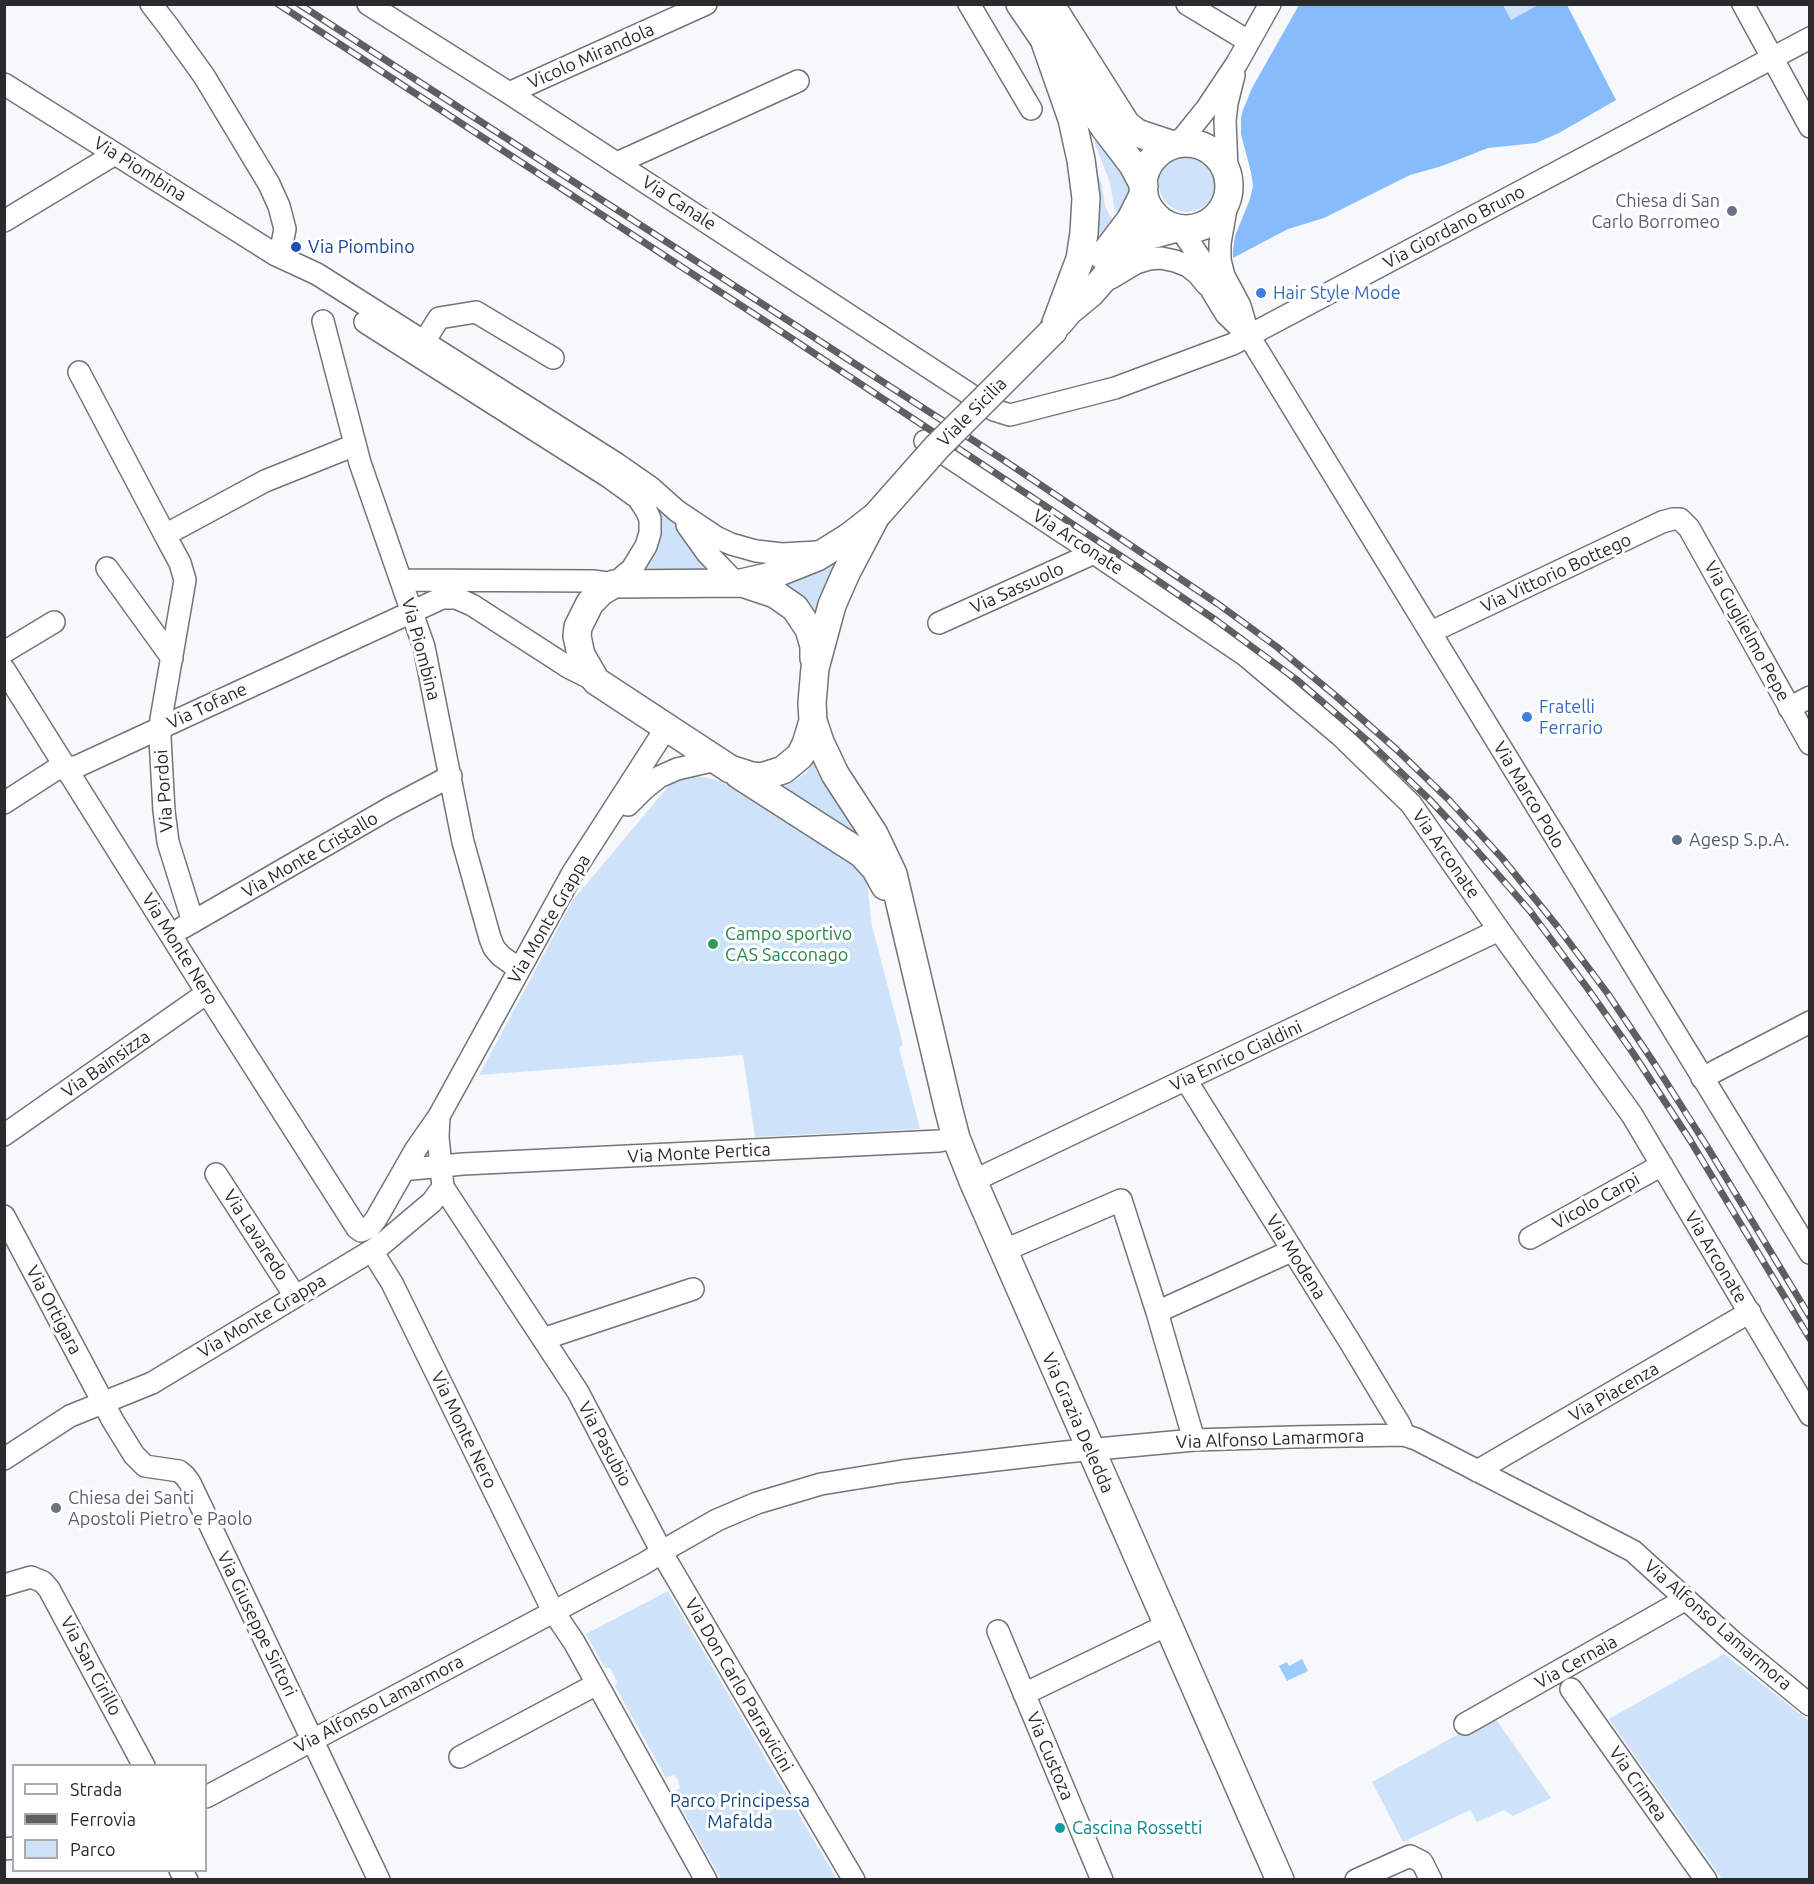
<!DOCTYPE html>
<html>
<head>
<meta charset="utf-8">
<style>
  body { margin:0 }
  #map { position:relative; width:1814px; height:1884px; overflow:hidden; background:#f6f8fb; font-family:Ubuntu,sans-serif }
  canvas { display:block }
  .frame { position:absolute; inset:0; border:6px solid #2a2b2c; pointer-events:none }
  .legend { position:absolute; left:12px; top:1764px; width:195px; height:108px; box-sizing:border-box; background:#fff; border:2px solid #aaaaab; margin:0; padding:8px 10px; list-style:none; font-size:18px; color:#2a2b2c }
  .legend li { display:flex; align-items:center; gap:12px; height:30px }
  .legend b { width:30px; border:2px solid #aaaaab }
</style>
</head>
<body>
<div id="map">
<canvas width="1814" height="1884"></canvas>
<div class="frame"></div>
<ul class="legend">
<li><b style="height:8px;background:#fff"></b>Strada</li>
<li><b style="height:8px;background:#5d5f60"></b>Ferrovia</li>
<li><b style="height:16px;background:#cee2fa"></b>Parco</li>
</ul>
</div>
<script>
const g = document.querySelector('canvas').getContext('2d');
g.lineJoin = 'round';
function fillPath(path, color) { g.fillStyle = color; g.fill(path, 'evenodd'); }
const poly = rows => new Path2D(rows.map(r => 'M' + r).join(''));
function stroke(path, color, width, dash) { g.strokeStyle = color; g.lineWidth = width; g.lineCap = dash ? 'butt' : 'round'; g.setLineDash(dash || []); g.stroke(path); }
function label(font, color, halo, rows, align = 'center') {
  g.font = font + ' Ubuntu,sans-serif'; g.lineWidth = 6; g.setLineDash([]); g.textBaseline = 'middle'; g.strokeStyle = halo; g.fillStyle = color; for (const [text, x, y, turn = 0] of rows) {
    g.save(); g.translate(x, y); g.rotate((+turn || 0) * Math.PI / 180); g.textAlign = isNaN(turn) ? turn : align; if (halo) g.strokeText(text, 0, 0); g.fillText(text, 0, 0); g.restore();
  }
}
const green = poly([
  [1503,5,1538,5,1511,20],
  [1102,134,1124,158,1133,201,1119,214,1114,207,1110,183,1094,141],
  [1087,144,1102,185,1105,206,1110,216,1120,225,1089,264],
  '1159 184a28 28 0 1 1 56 0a28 28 0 1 1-56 0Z',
  [658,505,680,529,707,568,706,572,645,573,644,569,656,550,659,526,654,506],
  [847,550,822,626,786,589,783,579],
  [817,758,865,841,786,791,785,787,806,773],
  [693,776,709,778,719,781,740,792,855,867,864,875,867,882,872,926,903,1045,899,1048,920,1129,755,1137,743,1055,479,1075,573,900,667,788,679,779],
  [668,1591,813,1839,837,1879,721,1879,673,1793,680,1788,678,1780,674,1775,666,1778,615,1686,617,1682,610,1668,605,1668,586,1634],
  [1724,1654,1809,1721,1809,1879,1722,1879,1609,1719],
  [1493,1715,1551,1798,1513,1816,1504,1810,1477,1822,1470,1810,1403,1842,1372,1782]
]);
const forest = poly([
  [1299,5,1503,5,1511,20,1538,5,1567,5,1616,100,1559,133,1536,143,1488,148,1442,166,1410,175,1324,218,1288,229,1233,258,1233,250,1235,236,1250,199,1253,186,1251,172,1241,134,1241,118,1243,110,1252,88]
]);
const water = poly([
  [1302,1659,1308,1671,1287,1681,1279,1666,1287,1662,1289,1666]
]);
const minor = poly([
  [151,4,168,26,204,76,269,184,279,206,285,229,282,244,276,255],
  [368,4,509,93,994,410,1010,415,1115,388,1233,344,1810,38],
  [969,4,1031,109],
  [1187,4,1248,41],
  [1743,4,1810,127],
  [4,84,276,255,317,274,617,464,650,487,677,511,716,537,731,544,756,551,782,554,817,552],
  [509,93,706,4],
  [1178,144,1207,108,1237,63,1270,4],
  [617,163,798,81],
  [1227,170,1225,121,1227,103,1234,75],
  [1228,198,1220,243,1220,260,1224,276,1240,306,1248,333],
  [4,221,115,154],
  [1180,228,1202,261,1212,291,1226,314,1249,336,1810,1253],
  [1111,278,1136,263,1149,259,1161,258,1175,261,1188,266,1198,274,1207,285],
  [323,321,360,463,424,647,463,842,490,938,494,948,501,956,519,969],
  [365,322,609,477,638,498,646,510,650,519,650,533,646,546,632,569,614,584,593,581,401,580],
  [424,342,439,318,476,312,553,358],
  [79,372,165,535,265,481,355,445],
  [925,441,1094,553,1245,655,1340,735,1411,804,1499,930,1632,1115,1810,1415],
  [687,525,707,553,731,578,741,583],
  [165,535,180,563,185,580,161,719,160,738,164,811,168,842,193,922],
  [107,568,172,658],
  [939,623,1094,553],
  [1431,632,1662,522,1673,519,1680,519,1689,528,1810,744],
  [4,652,54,622],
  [4,669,207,993,357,1228,361,1231,369,1228,376,1219,416,1149,439,1116,572,874,666,728],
  [1789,708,1810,697],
  [4,803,55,770,78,766,442,598,456,598,472,605,568,667,596,681],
  [628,805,644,789,659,777,677,769,716,760],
  [182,928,390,808,451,776],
  [1702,1078,1810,1022],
  [1186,1080,1350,1342,1400,1425,1404,1435],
  [4,1135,207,993],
  [406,1167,412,1169,463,1164,939,1141,956,1138],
  [216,1174,295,1296],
  [973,1181,1499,930],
  [443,1187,578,1392,666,1560,854,1880],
  [4,1216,113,1421,134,1455,145,1466,179,1471,185,1476,190,1483,379,1880],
  [1530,1238,1662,1165],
  [372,1251,392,1283,553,1611,574,1642,706,1880],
  [1003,1251,1121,1200,1157,1312,1194,1440],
  [1157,1312,1291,1251],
  [543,1339,693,1289],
  [4,1459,70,1416,152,1383,381,1245,432,1202,443,1187,438,1137,439,1116],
  [1477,1471,1750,1312],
  [4,1585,31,1577,43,1582,49,1589,144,1766],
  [998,1631,1102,1880],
  [1571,1689,1706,1880],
  [1024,1694,1167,1625],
  [1465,1724,1686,1599],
  [460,1757,597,1684],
  [206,1797,645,1563,673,1545,717,1520,757,1503,821,1484,902,1471,1065,1452,1194,1440,1292,1437,1404,1435,1416,1439,1633,1551,1733,1642,1810,1705],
  [4,1849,14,1848],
  [180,1870,187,1880],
  [1356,1880,1410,1856,1422,1862,1431,1880]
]);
const major = poly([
  [1020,4,1104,127,1133,165,1144,186],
  [1050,4,1126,124,1137,133,1173,145],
  [1045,42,1072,119,1081,160,1086,198,1084,233,1080,259,1053,331],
  '1143 186a43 43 0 1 1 86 0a43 43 0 1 1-86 0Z',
  [1103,256,1131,219,1144,193],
  [1059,323,1069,311,1091,293,1132,246,1147,236,1177,228],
  [876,516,846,573,832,605,815,668,812,703,813,721,806,744,800,756,783,770,761,777,752,776,730,769,596,681,581,655,577,636,578,627,590,603,602,591,614,584,741,583,767,577,817,557,849,537,876,516],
  [742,583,775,594,795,608,809,629,814,646,814,658],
  [813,721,820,742,835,774,874,834,893,874,948,1107,956,1138,973,1181,1280,1880],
  [739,775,862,854,875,868,885,886]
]);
const rail = poly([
  [278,4,794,340,1142,570,1217,621,1297,680,1370,743,1430,800,1472,845,1530,911,1588,989,1633,1053,1690,1140,1810,1339],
  [299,4,1002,459,1218,604,1277,647,1337,697,1396,749,1449,800,1502,858,1557,926,1608,994,1656,1066,1708,1148,1810,1317]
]);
const majorBridge = poly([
  [876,516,937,447,1053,331]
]);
const markers = [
  [1732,211,6,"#6b7280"],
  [296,247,6,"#1a4fb4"],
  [1261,293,6,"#3f7fe0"],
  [1527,717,6,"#3f7fe0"],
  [1677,840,6,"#5c6f8a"],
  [713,944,6,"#2e9e5b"],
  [56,1508,6,"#6b7280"],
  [1060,1828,6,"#0f9aa8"]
];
const streetNames = [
  ["Vicolo Mirandola",591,56,-24],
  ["Via Piombina",140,169,32],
  ["Via Canale",679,203,33],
  ["Via Giordano Bruno",1454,227,-28],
  ["Viale Sicilia",972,412,-45],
  ["Via Arconate",1078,542,33],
  ["Via Vittorio Bottego",1556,573,-25],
  ["Via Sassuolo",1017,588,-24],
  ["Via Guglielmo Pepe",1747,631,61],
  ["Via Piombina",421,649,75],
  ["Via Tofane",207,706,-25],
  ["Via Pordoi",164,791,-94],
  ["Via Marco Polo",1529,795,59],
  ["Via Arconate",1446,854,55],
  ["Via Monte Cristallo",310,855,-30],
  ["Via Monte Grappa",549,919,-60],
  ["Via Monte Nero",180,949,58],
  ["Via Enrico Cialdini",1236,1056,-25],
  ["Via Bainsizza",106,1064,-35],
  ["Via Monte Pertica",699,1153,-3],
  ["Vicolo Carpi",1596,1201,-29],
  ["Via Lavaredo",256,1235,57],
  ["Via Modena",1296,1257,58],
  ["Via Arconate",1716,1257,59],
  ["Via Ortigara",54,1310,62],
  ["Via Monte Grappa",262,1316,-31],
  ["Via Piacenza",1614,1392,-30],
  ["Via Grazia Deledda",1078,1423,66],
  ["Via Monte Nero",464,1430,64],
  ["Via Alfonso Lamarmora",1270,1439,-2],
  ["Via Pasubio",605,1444,62],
  ["Via Giuseppe Sirtori",257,1624,64],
  ["Via Alfonso Lamarmora",1718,1625,41],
  ["Via Cernaia",1576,1662,-29],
  ["Via San Cirillo",91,1666,62],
  ["Via Don Carlo Parravicini",739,1685,60],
  ["Via Alfonso Lamarmora",379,1704,-28],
  ["Via Custoza",1050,1756,67],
  ["Via Crimea",1638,1784,55]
];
const worshipNames = [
  ["Chiesa di San",1720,201],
  ["Carlo Borromeo",1720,222],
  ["Chiesa dei Santi",68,1498,"left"],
  ["Apostoli Pietro e Paolo",68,1519,"left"]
];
const transitNames = [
  ["Via Piombino",308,247]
];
const shopNames = [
  ["Hair Style Mode",1273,293],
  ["Fratelli",1539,707],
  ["Ferrario",1539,728]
];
const serviceNames = [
  ["Agesp S.p.A.",1689,840]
];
const leisureNames = [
  ["Campo sportivo",725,934],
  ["CAS Sacconago",725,955]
];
const parkNames = [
  ["Parco Principessa",740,1801],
  ["Mafalda",740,1822]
];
const cultureNames = [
  ["Cascina Rossetti",1072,1828]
];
fillPath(green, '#cee2fa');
fillPath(forest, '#86bbfc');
fillPath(water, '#9acbfd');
stroke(minor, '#727476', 24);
stroke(major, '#727476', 30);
stroke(minor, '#fff', 21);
stroke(major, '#fff', 27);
stroke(rail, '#5d5f60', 7);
stroke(rail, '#fff', 4.5, [14]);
stroke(majorBridge, '#727476', 30, []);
stroke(majorBridge, '#fff', 27);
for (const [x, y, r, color] of markers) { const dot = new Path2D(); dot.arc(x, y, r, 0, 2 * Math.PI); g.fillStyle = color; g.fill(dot); stroke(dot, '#fff', 2); }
label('18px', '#2a2b2c', '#fff', streetNames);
label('18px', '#5b616d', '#fff', worshipNames, 'right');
label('18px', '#164399', '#fff', transitNames, 'left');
label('18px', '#366cbe', '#fff', shopNames, 'left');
label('18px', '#4e5e75', '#fff', serviceNames, 'left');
label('18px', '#27864d', '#fff', leisureNames, 'left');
label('18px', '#134983', '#fff', parkNames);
label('18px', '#0d838f', '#fff', cultureNames, 'left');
</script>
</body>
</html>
